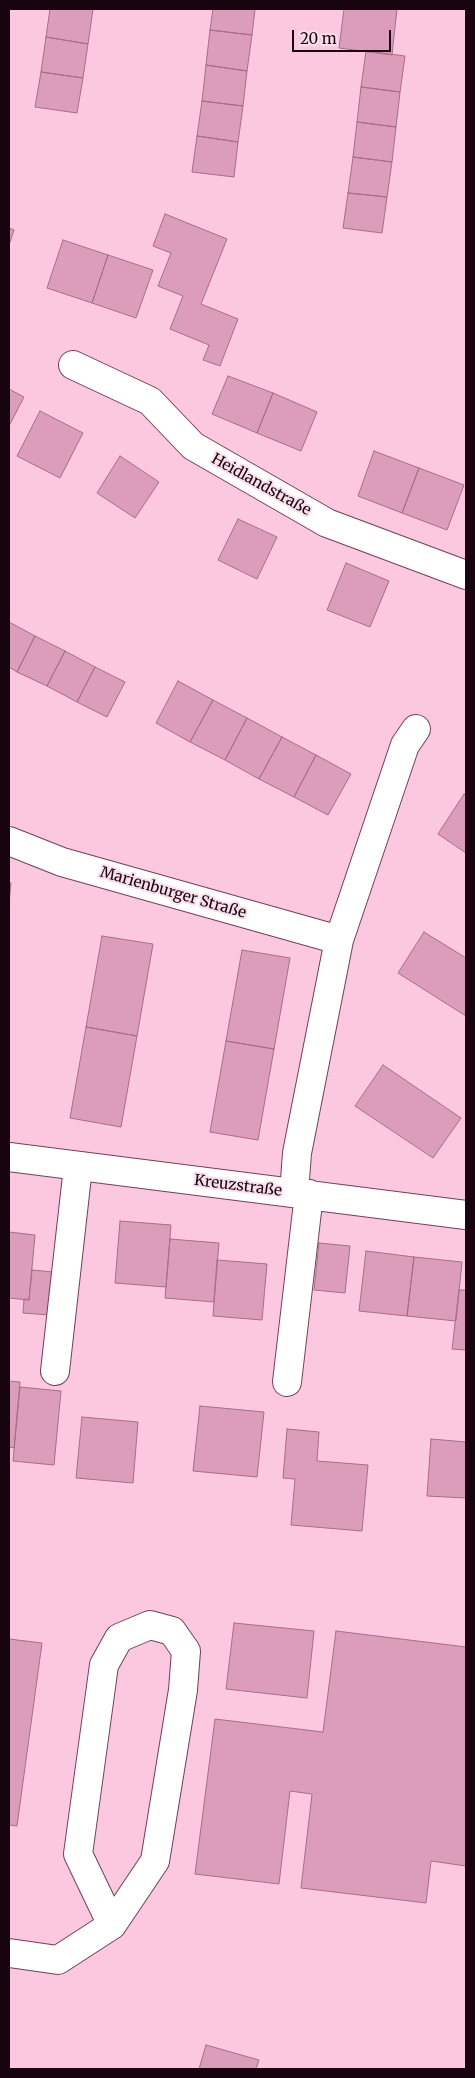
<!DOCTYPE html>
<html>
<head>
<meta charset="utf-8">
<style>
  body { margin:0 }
  #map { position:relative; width:475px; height:2078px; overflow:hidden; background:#fcc8e0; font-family:Merriweather,serif }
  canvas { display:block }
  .frame { position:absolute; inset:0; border:10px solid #18040e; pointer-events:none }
  .scale { position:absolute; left:292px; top:30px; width:99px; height:22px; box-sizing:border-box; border:2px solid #18040e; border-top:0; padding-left:6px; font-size:15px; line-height:18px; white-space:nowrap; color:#18040e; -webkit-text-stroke:4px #f8dee9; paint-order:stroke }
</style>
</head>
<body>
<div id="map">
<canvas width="475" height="2078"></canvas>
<div class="frame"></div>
<div class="scale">20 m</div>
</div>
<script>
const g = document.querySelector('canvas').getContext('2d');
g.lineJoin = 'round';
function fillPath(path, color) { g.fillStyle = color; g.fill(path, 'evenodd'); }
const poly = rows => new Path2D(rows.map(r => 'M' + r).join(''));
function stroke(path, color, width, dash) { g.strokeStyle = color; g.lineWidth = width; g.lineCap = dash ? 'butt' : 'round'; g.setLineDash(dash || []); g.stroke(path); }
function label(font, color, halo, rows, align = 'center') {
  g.font = font + ' Merriweather,serif'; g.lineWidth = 4; g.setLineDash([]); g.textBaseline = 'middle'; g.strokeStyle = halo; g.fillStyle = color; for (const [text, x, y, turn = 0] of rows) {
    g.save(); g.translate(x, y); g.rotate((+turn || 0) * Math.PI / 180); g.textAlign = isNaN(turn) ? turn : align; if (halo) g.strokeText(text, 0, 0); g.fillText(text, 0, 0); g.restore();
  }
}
const building = poly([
  [50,9,93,9,88,44,46,37,50,9],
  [213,9,255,9,252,35,210,30,213,9],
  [344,9,397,9,392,55,339,48,344,9],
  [210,30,252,35,247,71,206,65,210,30],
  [46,37,88,44,83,78,41,72,46,37],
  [366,51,405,56,400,92,361,87,366,51],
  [206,65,247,71,243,106,202,101,206,65],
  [41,72,83,78,77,113,35,107,41,72],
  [361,87,400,92,396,127,357,122,361,87],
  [202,101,243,106,238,142,197,136,202,101],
  [357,122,396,127,392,162,353,157,357,122],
  [197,136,238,142,234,177,192,172,197,136],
  [353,157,392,162,387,197,348,193,353,157],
  [348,193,387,197,382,233,343,228,348,193],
  [165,214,227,239,201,304,238,319,220,366,203,360,209,345,170,329,183,296,158,286,171,253,153,246,165,214],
  [9,228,14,230,9,245,9,228],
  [63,240,108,255,92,303,47,288,63,240],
  [108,255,153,270,136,318,92,303,108,255],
  [228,376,273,393,257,433,212,414,228,376],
  [9,389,24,397,9,426,9,389],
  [273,393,317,412,301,451,257,433,273,393],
  [40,411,83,433,60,478,17,456,40,411],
  [374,451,419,468,402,513,358,496,374,451],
  [120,456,159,482,135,518,97,493,120,456],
  [419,468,464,485,447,530,402,513,419,468],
  [238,519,277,537,257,579,218,560,238,519],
  [346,563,389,581,370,627,327,610,346,563],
  [9,622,35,636,17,672,9,667,9,622],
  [35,636,65,651,47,686,17,672,35,636],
  [65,651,95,667,77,702,47,686,65,651],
  [95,667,125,682,107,717,77,702,95,667],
  [178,681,213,700,190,742,156,723,178,681],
  [213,700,247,718,225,760,190,742,213,700],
  [247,718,282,737,259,779,225,760,247,718],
  [282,737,316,755,294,797,259,779,282,737],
  [316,755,351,774,328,815,294,797,316,755],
  [464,794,466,796,466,853,438,834,464,794],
  [9,882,11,883,9,903,9,882],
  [424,932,466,958,466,1016,398,973,424,932],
  [102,936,153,944,137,1036,86,1027,102,936],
  [242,950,290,958,274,1049,226,1041,242,950],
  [86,1027,137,1036,121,1127,70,1118,86,1027],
  [226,1041,274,1049,258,1140,210,1132,226,1041],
  [383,1065,461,1118,433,1158,355,1106,383,1065],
  [120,1221,171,1225,166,1287,115,1283,120,1221],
  [9,1232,35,1235,29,1300,9,1298,9,1232],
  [170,1239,219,1243,214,1302,165,1298,170,1239],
  [319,1243,350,1246,345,1293,314,1290,319,1243],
  [366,1251,414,1257,407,1316,359,1311,366,1251],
  [414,1257,462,1262,456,1321,407,1316,414,1257],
  [217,1260,267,1264,262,1320,213,1316,217,1260],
  [32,1270,53,1272,49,1315,23,1313,24,1299,29,1300,32,1270],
  [459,1290,466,1290,466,1350,452,1349,459,1290],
  [9,1381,20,1382,14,1448,9,1447,9,1381],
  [20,1387,61,1391,54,1465,13,1461,20,1387],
  [200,1406,264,1412,257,1477,193,1471,200,1406],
  [82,1417,138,1422,133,1483,76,1478,82,1417],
  [287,1429,319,1432,317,1461,368,1465,362,1531,291,1525,295,1479,283,1478,287,1429],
  [431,1439,466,1442,466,1498,427,1496,431,1439],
  [234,1623,314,1631,307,1698,226,1689,234,1623],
  [336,1631,466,1647,466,1866,431,1861,426,1903,301,1888,312,1794,290,1791,279,1884,195,1874,215,1719,323,1732,336,1631],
  [9,1639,42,1643,17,1826,9,1825,9,1639],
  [206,2045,259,2060,256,2069,199,2069,206,2045]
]);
const minor = poly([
  [73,365,150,401,193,446,327,523,466,575],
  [9,841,62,862,339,940,297,1153,294,1193],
  [339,940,405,745,416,729],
  [9,1157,466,1215],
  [55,1371,78,1167],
  [287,1382,309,1194],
  [9,1953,58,1960,112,1925,155,1861,183,1690,186,1651,172,1631,150,1625,119,1638,104,1665,78,1854,112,1925]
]);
const streetNames = [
  ["Heidlandstraße",261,485,29],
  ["Marienburger Straße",173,893,16],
  ["Kreuzstraße",238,1186,7]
];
fillPath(building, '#db9dba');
stroke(building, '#a76d89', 1);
stroke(minor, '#753f5a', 30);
stroke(minor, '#fff', 28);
label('15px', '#18040e', '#f8dee9', streetNames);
</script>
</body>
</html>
